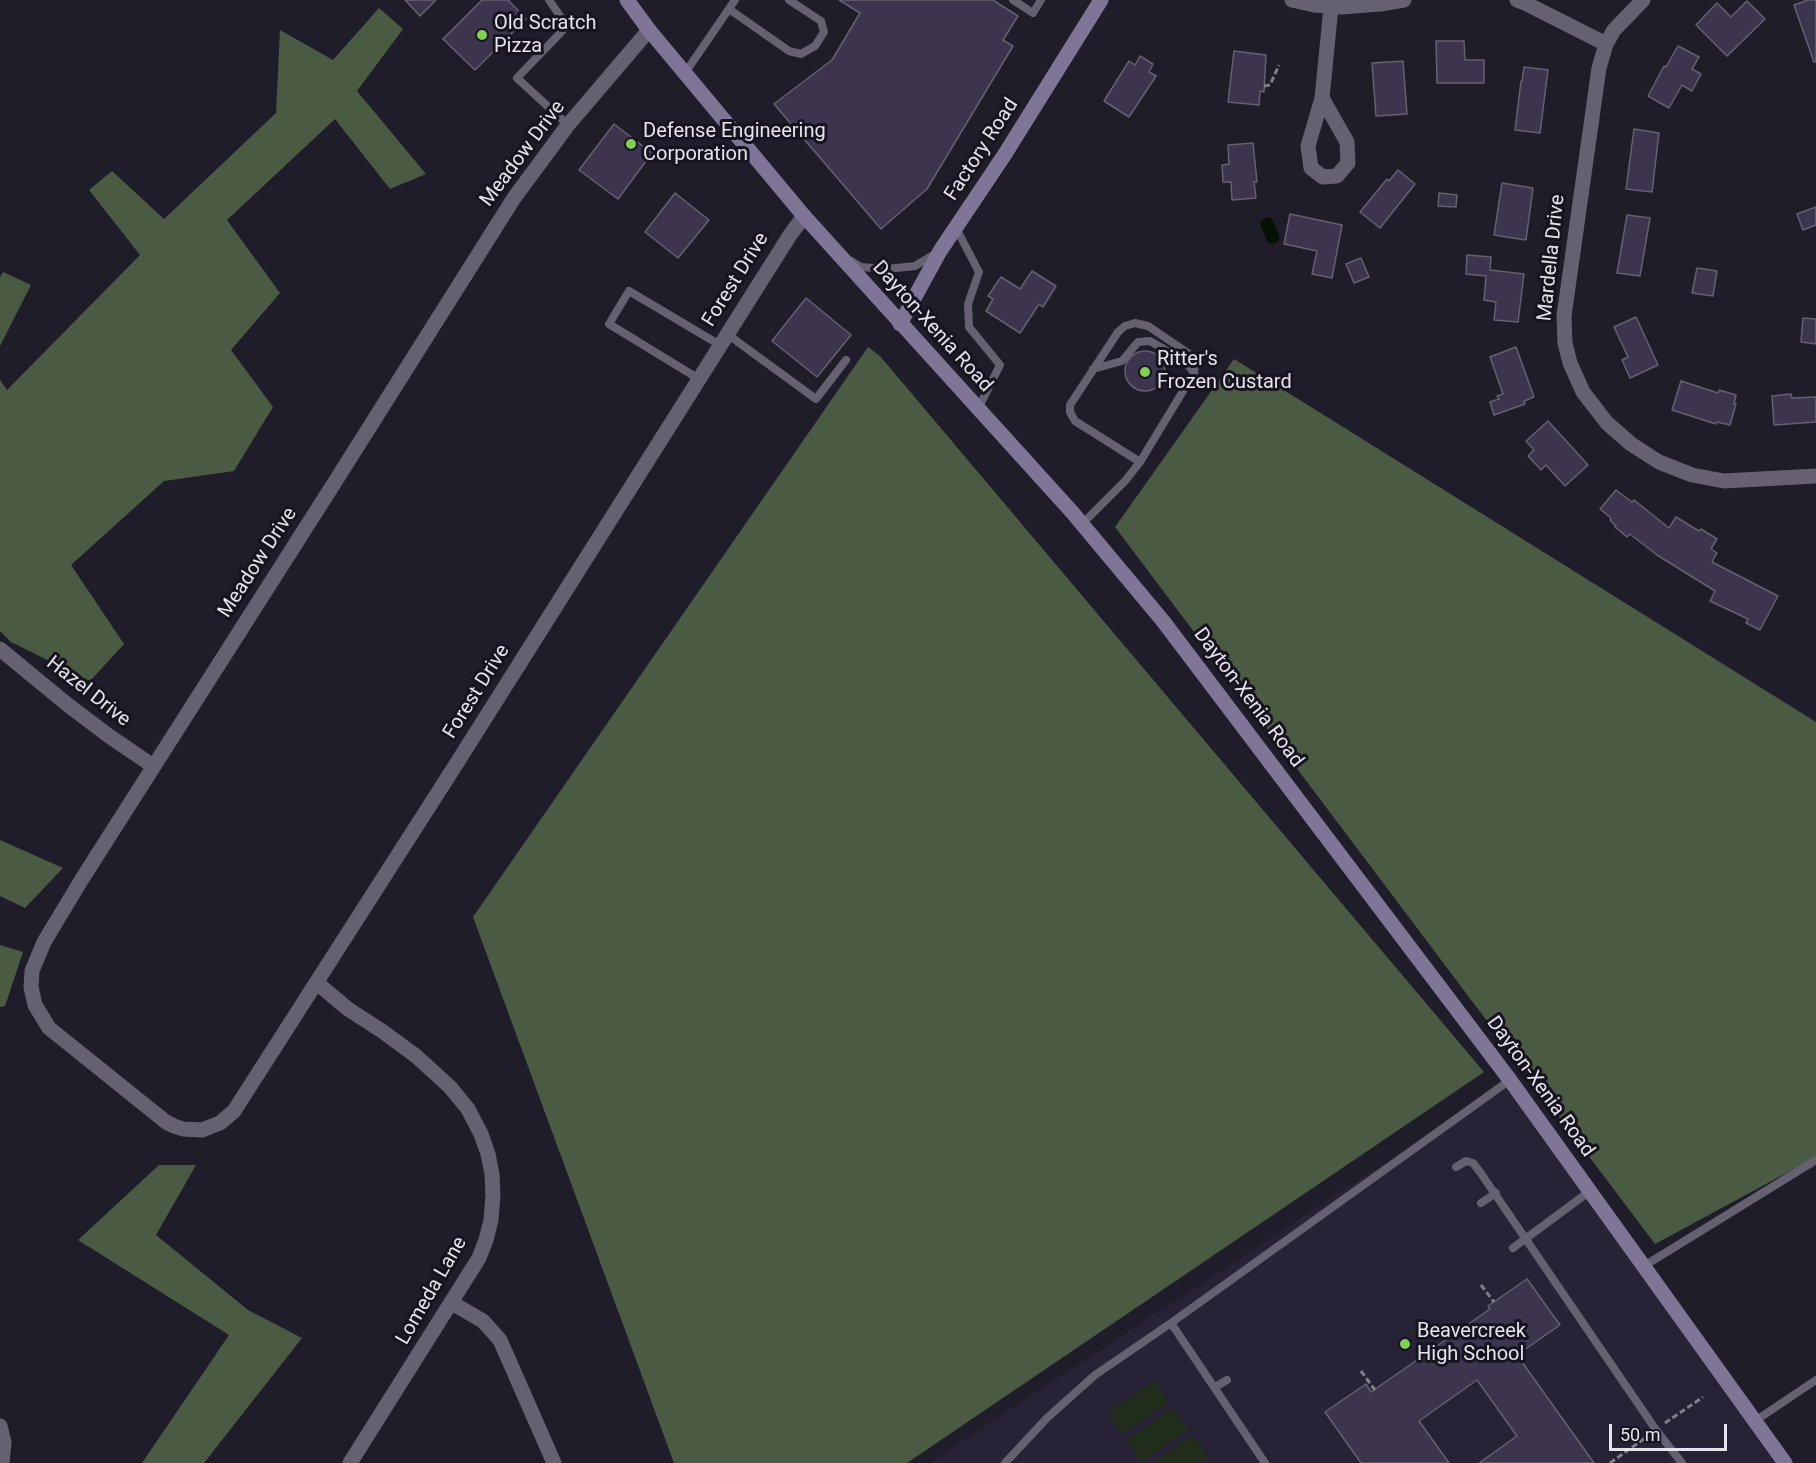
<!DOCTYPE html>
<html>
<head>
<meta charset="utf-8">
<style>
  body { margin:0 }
  #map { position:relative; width:1816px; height:1463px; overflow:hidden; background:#201d2a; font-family:Roboto,sans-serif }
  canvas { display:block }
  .scale { position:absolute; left:1609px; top:1424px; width:118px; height:27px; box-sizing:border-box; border:3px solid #e6e3ed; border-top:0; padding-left:8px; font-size:18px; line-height:21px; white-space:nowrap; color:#e6e3ed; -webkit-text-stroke:4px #171420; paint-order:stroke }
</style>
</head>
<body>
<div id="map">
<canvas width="1816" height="1463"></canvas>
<div class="scale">50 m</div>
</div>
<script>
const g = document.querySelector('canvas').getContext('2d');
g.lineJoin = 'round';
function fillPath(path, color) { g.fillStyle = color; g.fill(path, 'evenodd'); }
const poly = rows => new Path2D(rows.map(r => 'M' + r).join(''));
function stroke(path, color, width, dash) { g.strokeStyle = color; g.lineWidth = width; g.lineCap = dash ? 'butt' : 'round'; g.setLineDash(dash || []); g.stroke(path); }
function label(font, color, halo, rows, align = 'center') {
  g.font = font + ' Roboto,sans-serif'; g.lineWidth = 6; g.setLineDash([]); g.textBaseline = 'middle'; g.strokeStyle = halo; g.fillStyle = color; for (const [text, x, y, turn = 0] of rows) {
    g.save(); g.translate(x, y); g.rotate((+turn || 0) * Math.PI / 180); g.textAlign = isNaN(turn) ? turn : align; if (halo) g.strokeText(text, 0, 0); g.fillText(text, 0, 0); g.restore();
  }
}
const built = poly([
  [1510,1080,1785,1463,929,1463]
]);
const green = poly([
  [1154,1381,1169,1402,1123,1434,1108,1413],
  [1173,1408,1188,1429,1142,1462,1127,1440],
  [1192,1435,1208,1456,1198,1463,1153,1463]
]);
const forest = poly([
  [379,8,403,29,357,91,426,174,390,189,335,119,227,220,280,293,231,350,273,407,234,471,164,481,71,565,124,644,90,681,11,642,0,631,0,380,7,390,140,255,89,190,112,171,164,219,276,113,280,30,333,60],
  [3,272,31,285,0,346,0,277],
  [868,347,880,356,1484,1072,907,1463,674,1463,473,917],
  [1234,359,1816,722,1816,1157,1655,1244,1115,527],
  [0,840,63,868,25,908,0,896],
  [0,945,23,952,5,1006,0,1007],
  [159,1165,196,1165,156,1235,248,1310,302,1338,204,1463,142,1463,229,1335,78,1240]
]);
const water = poly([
  [1267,217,1272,219,1280,237,1278,242,1272,244,1268,243,1260,224,1261,221]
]);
const building = poly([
  [405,0,436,0,420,16,405,0],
  [482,0,508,0,526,19,475,70,443,39,482,0],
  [839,0,993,0,1018,16,1003,40,1013,46,927,189,881,229,774,104,832,60,860,13,839,0],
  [1808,0,1816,0,1816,62,1814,62,1794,5,1808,0],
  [1747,1,1765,19,1727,56,1696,25,1717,3,1731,17,1747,1],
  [1436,41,1464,41,1465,60,1484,60,1484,83,1437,83,1436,41],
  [1678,46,1699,57,1692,69,1701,74,1692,91,1682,85,1669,108,1648,96,1664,66,1666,67,1678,46],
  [1234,51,1266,55,1264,92,1260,91,1259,105,1228,102,1234,51],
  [1140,56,1153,64,1149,72,1156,76,1129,117,1104,101,1129,61,1135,65,1140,56],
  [1403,61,1407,114,1376,116,1372,63,1403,61],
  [1524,67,1548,70,1540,133,1515,130,1521,81,1522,81,1524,67],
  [614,124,652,153,618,199,579,170,614,124],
  [1634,129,1659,133,1652,192,1626,189,1634,129],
  [1253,143,1257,182,1254,182,1256,198,1232,200,1231,182,1223,182,1222,165,1229,164,1228,145,1253,143],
  [1398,170,1415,184,1380,228,1360,212,1387,179,1389,181,1398,170],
  [1502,183,1533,188,1526,240,1494,235,1502,183],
  [675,193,709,220,678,258,645,232,675,193],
  [1439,193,1457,195,1456,207,1438,206,1439,193],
  [1816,207,1816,225,1803,230,1797,214,1816,207],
  [1290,214,1342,225,1332,278,1312,274,1317,251,1284,244,1290,214],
  [1627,215,1650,218,1640,276,1617,273,1627,215],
  [1467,255,1491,257,1490,270,1524,274,1518,322,1494,320,1496,302,1484,300,1486,276,1466,274,1467,255],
  [1361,258,1369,277,1354,283,1346,264,1361,258],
  [1697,268,1717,271,1713,296,1692,293,1697,268],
  [1032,271,1056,286,1043,307,1039,304,1020,333,986,311,993,299,988,296,1001,277,1020,289,1032,271],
  [806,298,851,335,817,377,772,341,806,298],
  [1636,317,1658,365,1630,378,1622,360,1628,357,1614,327,1636,317],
  [1803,318,1816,319,1816,344,1801,342,1803,318],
  [1516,347,1534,397,1524,401,1525,404,1494,415,1490,402,1499,399,1497,396,1503,394,1490,357,1516,347],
  '1125 371a20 20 0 1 1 40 0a20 20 0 1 1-40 0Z',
  [1681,381,1718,393,1719,390,1736,395,1734,404,1736,404,1730,425,1717,422,1716,424,1672,410,1681,381],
  [1791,394,1792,398,1816,397,1816,422,1774,425,1772,396,1791,394],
  [1548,421,1588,465,1565,486,1546,465,1541,470,1528,456,1534,450,1526,441,1548,421],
  [1616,490,1632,502,1634,500,1669,528,1676,517,1699,531,1701,529,1717,539,1711,549,1717,553,1712,562,1778,596,1760,630,1746,623,1748,619,1710,601,1715,591,1657,555,1630,534,1627,537,1615,527,1616,526,1610,520,1611,518,1600,509,1616,490],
  [1527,1279,1560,1325,1517,1355,1594,1463,1479,1463,1517,1436,1477,1380,1419,1421,1449,1463,1361,1463,1325,1412,1366,1384,1371,1392,1490,1309,1488,1306,1527,1279]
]);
const path = poly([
  [1264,86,1270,85,1279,65],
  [1481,1285,1494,1302],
  [1361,1371,1375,1390],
  [1665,1423,1703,1397],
  [1610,1463,1648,1436]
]);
const lane = poly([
  [549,0,567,26,517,78,568,125],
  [1013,0,1033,13,1041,0],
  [729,9,789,51,801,54,815,46,824,32,821,21,789,0],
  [685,73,735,0],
  [956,228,979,272,968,304,969,327,1000,365,978,409],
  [851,261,861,267,887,269,915,266,935,254],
  [727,334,816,399,846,360],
  [1093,369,1122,361,1138,342,1150,341,1186,362,1194,373],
  [699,379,609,324,629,291,720,345],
  [1082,524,1125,481,1140,462,1194,373,1195,364,1188,353,1148,326,1135,323,1125,326,1118,332,1070,405,1070,412,1075,421,1140,462],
  [1456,1167,1466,1161,1473,1163,1480,1172,1656,1430,1682,1463],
  [1481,1203,1496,1193],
  [1513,1248,1590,1191],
  [1644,1266,1816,1160],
  [1171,1323,1265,1463],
  [1215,1387,1227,1380],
  [1755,1421,1816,1380],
  [1005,1463,1047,1418,1095,1375,1171,1323,1510,1080]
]);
const street = poly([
  [1292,0,1314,5,1342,7,1380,4,1404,0],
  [1517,0,1527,4,1606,44],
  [1643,0,1614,30,1606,44,1599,68,1564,316,1565,343,1570,363,1583,392,1607,423,1631,444,1659,462,1692,475,1724,481,1816,476],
  [649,30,568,125,514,198,333,485,82,879,44,942,32,971,31,987,35,1005,49,1028,166,1122,174,1126,183,1129,202,1130,220,1123,234,1111,455,766,790,235,804,216],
  [1322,98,1347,142,1348,163,1337,176,1323,177,1311,168,1308,146,1322,98,1331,7],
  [0,649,68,705,109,736,153,766],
  [317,983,348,1009,382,1031,416,1056,450,1087,468,1109,481,1134,488,1154,492,1174,493,1195,491,1220,486,1240,479,1258,350,1463],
  [452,1303,483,1321,500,1340,554,1463],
  [0,1426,4,1442,2,1463]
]);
const secondary = poly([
  [627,0,649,30,804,216,1072,512,1163,621,1510,1080,1785,1463],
  [900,324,940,251,1005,154,1101,0]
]);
const markers = [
  [482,35,6,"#81d050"],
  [631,144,6,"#81d050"],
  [1145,372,6,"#81d050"],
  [1405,1344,6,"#81d050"]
];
const poiNames = [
  ["Old Scratch",494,24],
  ["Pizza",494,47],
  ["Defense Engineering",643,132],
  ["Corporation",643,155],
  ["Ritter's",1157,360],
  ["Frozen Custard",1157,383],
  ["Beavercreek",1417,1332],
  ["High School",1417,1355]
];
const streetNames = [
  ["Factory Road",982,150,-57],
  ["Meadow Drive",523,154,-53],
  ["Mardella Drive",1552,258,-84],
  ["Forest Drive",736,280,-58],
  ["Dayton-Xenia Road",932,327,48],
  ["Meadow Drive",258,563,-57],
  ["Hazel Drive",88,692,38],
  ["Forest Drive",477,692,-58],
  ["Dayton-Xenia Road",1248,698,53],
  ["Dayton-Xenia Road",1540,1087,54],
  ["Lomeda Lane",432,1291,-60]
];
fillPath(built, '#272235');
fillPath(green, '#222e1c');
fillPath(forest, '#4b5b43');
fillPath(water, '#061201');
fillPath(building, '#3c354d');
stroke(building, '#656171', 1.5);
stroke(path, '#817e8a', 3, [6, 3]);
stroke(lane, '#656171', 8);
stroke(street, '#656171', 15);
stroke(secondary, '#7f7597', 15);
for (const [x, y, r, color] of markers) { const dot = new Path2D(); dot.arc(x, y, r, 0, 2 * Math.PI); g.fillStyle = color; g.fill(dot); stroke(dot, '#171420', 2); }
label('20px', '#e6e3ed', '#171420', poiNames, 'left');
label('20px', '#e6e3ed', '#171420', streetNames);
</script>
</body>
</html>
